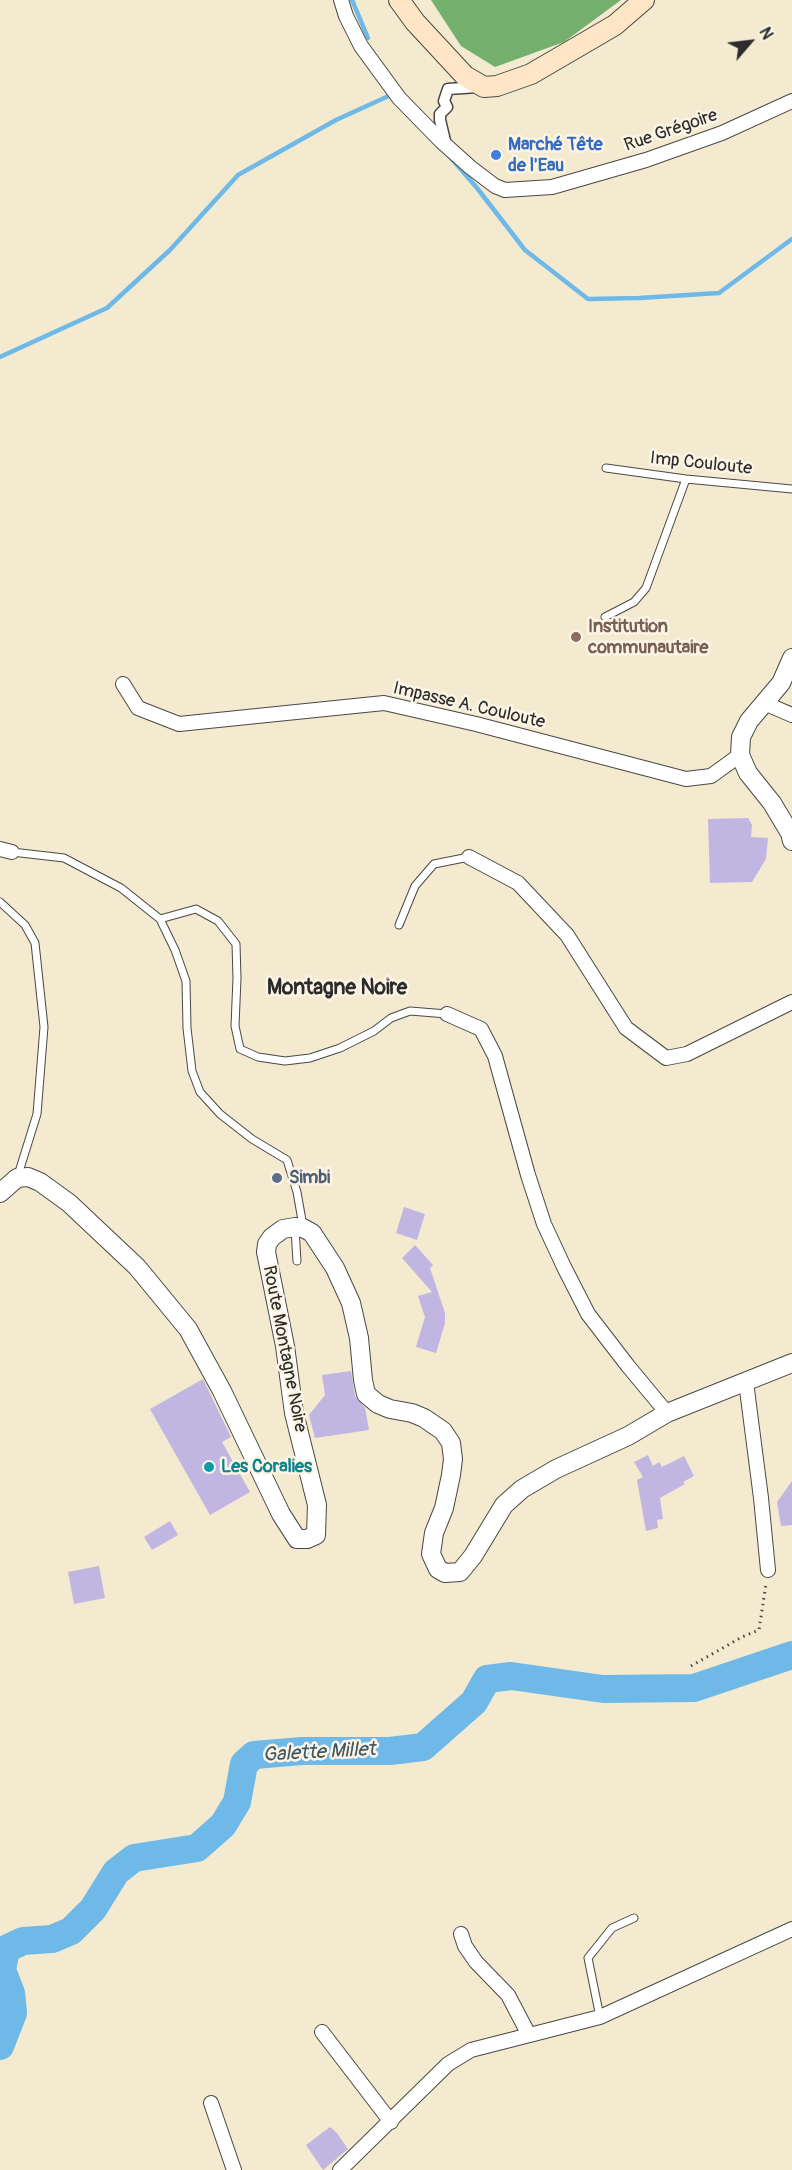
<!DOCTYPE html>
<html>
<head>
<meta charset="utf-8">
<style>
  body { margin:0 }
  #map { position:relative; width:792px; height:2170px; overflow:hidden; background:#f3ead0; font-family:Pangolin,sans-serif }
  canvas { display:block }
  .north { position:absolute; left:720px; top:12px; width:60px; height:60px; -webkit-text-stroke:4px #fcf5e5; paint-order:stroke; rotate:62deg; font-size:16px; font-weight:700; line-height:24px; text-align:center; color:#2b2b2b }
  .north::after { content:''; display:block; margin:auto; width:21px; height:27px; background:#2b2b2b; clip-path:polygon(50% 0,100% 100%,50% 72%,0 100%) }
</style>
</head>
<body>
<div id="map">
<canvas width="792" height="2170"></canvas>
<div class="north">N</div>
</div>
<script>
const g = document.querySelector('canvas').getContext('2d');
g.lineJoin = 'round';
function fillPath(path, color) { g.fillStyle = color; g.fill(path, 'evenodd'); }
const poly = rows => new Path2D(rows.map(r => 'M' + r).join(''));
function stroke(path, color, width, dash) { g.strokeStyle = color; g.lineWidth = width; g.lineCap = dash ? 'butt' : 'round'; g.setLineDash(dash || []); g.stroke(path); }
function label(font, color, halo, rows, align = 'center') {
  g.font = font + ' Pangolin,sans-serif'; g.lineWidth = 5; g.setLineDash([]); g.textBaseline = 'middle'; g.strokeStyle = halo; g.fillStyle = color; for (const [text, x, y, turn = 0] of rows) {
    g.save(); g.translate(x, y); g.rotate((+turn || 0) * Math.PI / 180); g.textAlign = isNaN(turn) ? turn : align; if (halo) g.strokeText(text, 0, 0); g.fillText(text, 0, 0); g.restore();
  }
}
const forest = poly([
  [431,0,621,0,564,42,495,67,461,46]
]);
const stream = poly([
  [352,0,368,38],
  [451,158,477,188,525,250,588,299,639,298,719,293,792,239],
  [0,357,107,308,170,250,238,175,336,120,393,94]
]);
const river = poly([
  [0,2046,13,2013,11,1993,2,1970,6,1949,23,1941,52,1939,71,1931,93,1909,116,1872,134,1858,197,1848,223,1825,237,1802,244,1764,254,1755,302,1751,390,1751,423,1747,474,1702,487,1679,511,1676,603,1689,694,1688,792,1655]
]);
const building = poly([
  [748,818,752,825,751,837,768,838,766,859,752,882,710,883,708,819],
  [404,1207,425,1214,417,1240,396,1233],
  [415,1245,433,1265,430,1268,445,1313,445,1323,436,1353,416,1347,425,1317,418,1296,432,1292,402,1258],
  [351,1371,355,1396,365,1408,369,1430,315,1438,309,1415,325,1395,322,1375],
  [203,1379,231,1437,222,1442,250,1492,210,1515,150,1409],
  [648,1455,653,1466,659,1462,662,1467,684,1456,694,1476,683,1482,685,1484,660,1498,663,1519,657,1520,658,1528,646,1531,637,1480,643,1477,634,1462],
  [792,1481,792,1525,781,1526,777,1502],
  [170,1521,178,1535,152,1550,144,1537],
  [99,1566,105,1598,74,1604,68,1572],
  [330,2127,337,2133,348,2149,323,2170,306,2145]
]);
const path = poly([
  [691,1666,742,1637,759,1630,766,1584]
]);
const service = poly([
  [606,468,686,479,792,489],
  [605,617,634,602,646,588,686,479],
  [12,852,64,858,121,888,160,919,175,950,186,981,187,1028,192,1071,200,1092,220,1114,252,1139,287,1160,297,1192,303,1226],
  [0,902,25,925,35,943,44,1027,37,1114,18,1175],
  [160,919,196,909,218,921,236,944,237,978,235,1026,240,1049,258,1057,285,1061,310,1058,340,1048,374,1031,391,1018,410,1011,447,1014],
  [399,925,415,886,434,864,469,857],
  [295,1229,297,1261],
  [600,2017,588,1958,612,1928,634,1918]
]);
const pedestrian = poly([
  [446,145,440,120,440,114,447,107,444,101,448,89,478,87]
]);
const minor = poly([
  [341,0,346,16,361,46,399,98,441,141,470,167,495,186,505,190,552,187,646,160,722,133,792,101],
  [123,684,138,708,179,724,384,703,476,724,686,779,711,776,740,755],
  [764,703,792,715],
  [0,849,12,852],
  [469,857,518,883,567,935,626,1028,666,1058,687,1054,792,1002],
  [447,1014,481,1029,495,1056,528,1175,544,1224,564,1267,588,1314,628,1366,667,1413],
  [746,1382,761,1498,768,1570],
  [461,1934,465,1946,476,1962,508,1995,529,2035],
  [322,2032,391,2122],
  [211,2103,234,2170],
  [340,2170,448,2064,471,2050,600,2017,792,1929]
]);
const tertiary = poly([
  [792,658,781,683,749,721,741,737,740,755,748,773,772,803,790,833,792,841],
  [0,1193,17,1178,28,1177,40,1182,69,1203,137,1267,188,1329,222,1391,281,1514,297,1539,307,1539,316,1535,317,1505,294,1413,285,1346,266,1252,267,1244,272,1237,283,1229,295,1227,303,1228,312,1233,335,1268,351,1303,359,1338,363,1380,366,1394,378,1404,390,1409,412,1413,424,1418,443,1431,451,1443,453,1459,451,1475,444,1508,434,1533,431,1554,438,1569,445,1573,460,1572,473,1556,504,1505,522,1489,556,1469,628,1436,667,1413,792,1363]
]);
const secondary = poly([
  [399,0,415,22,465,76,484,87,497,86,531,74,615,25,644,0]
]);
const markers = [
  [496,155,6,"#3f7fe0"],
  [576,637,6,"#8d6e63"],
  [277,1178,6,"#5c6f8a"],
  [209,1467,6,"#0f9aa8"]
];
const streetNames = [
  ["Rue Grégoire",671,131,-19],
  ["Imp Couloute",701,464,6],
  ["Impasse A. Couloute",469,706,13],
  ["Route Montagne Noire",284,1349,79]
];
const shopNames = [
  ["Marché Tête",508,145],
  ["de l'Eau",508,166]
];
const educationNames = [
  ["Institution",588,627],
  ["communautaire",588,648]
];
const serviceNames = [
  ["Simbi",289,1178]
];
const cultureNames = [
  ["Les Coralies",221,1467]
];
const waterNames = [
  ["Galette Millet",319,1753,-3]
];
const quarterNames = [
  ["Montagne Noire",337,989]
];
fillPath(forest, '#74af6e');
stroke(stream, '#6eb9e7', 4.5);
stroke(river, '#6eb9e7', 28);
fillPath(building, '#c1b6e2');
stroke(service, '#494844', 9);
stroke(pedestrian, '#494844', 13);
stroke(minor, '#494844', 16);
stroke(tertiary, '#494844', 20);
stroke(secondary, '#494844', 22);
stroke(path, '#494844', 3, [1.5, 4.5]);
stroke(service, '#fff', 7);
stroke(pedestrian, '#fff', 10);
stroke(minor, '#fff', 14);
stroke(tertiary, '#fff', 18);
stroke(secondary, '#fde5c5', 20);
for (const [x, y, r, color] of markers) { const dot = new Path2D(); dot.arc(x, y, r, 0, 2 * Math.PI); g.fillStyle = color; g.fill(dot); stroke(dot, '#fcf5e5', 2); }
label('18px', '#2b2b2b', '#fcf5e5', streetNames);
label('bold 18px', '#366cbe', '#fcf5e5', shopNames, 'left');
label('bold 18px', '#785e54', '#fcf5e5', educationNames, 'left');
label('bold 18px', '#4e5e75', '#fcf5e5', serviceNames, 'left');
label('bold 18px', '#0d838f', '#fcf5e5', cultureNames, 'left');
label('italic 20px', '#3f5663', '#fcf5e5', waterNames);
label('bold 21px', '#2b2b2b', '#fcf5e5', quarterNames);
</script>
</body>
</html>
